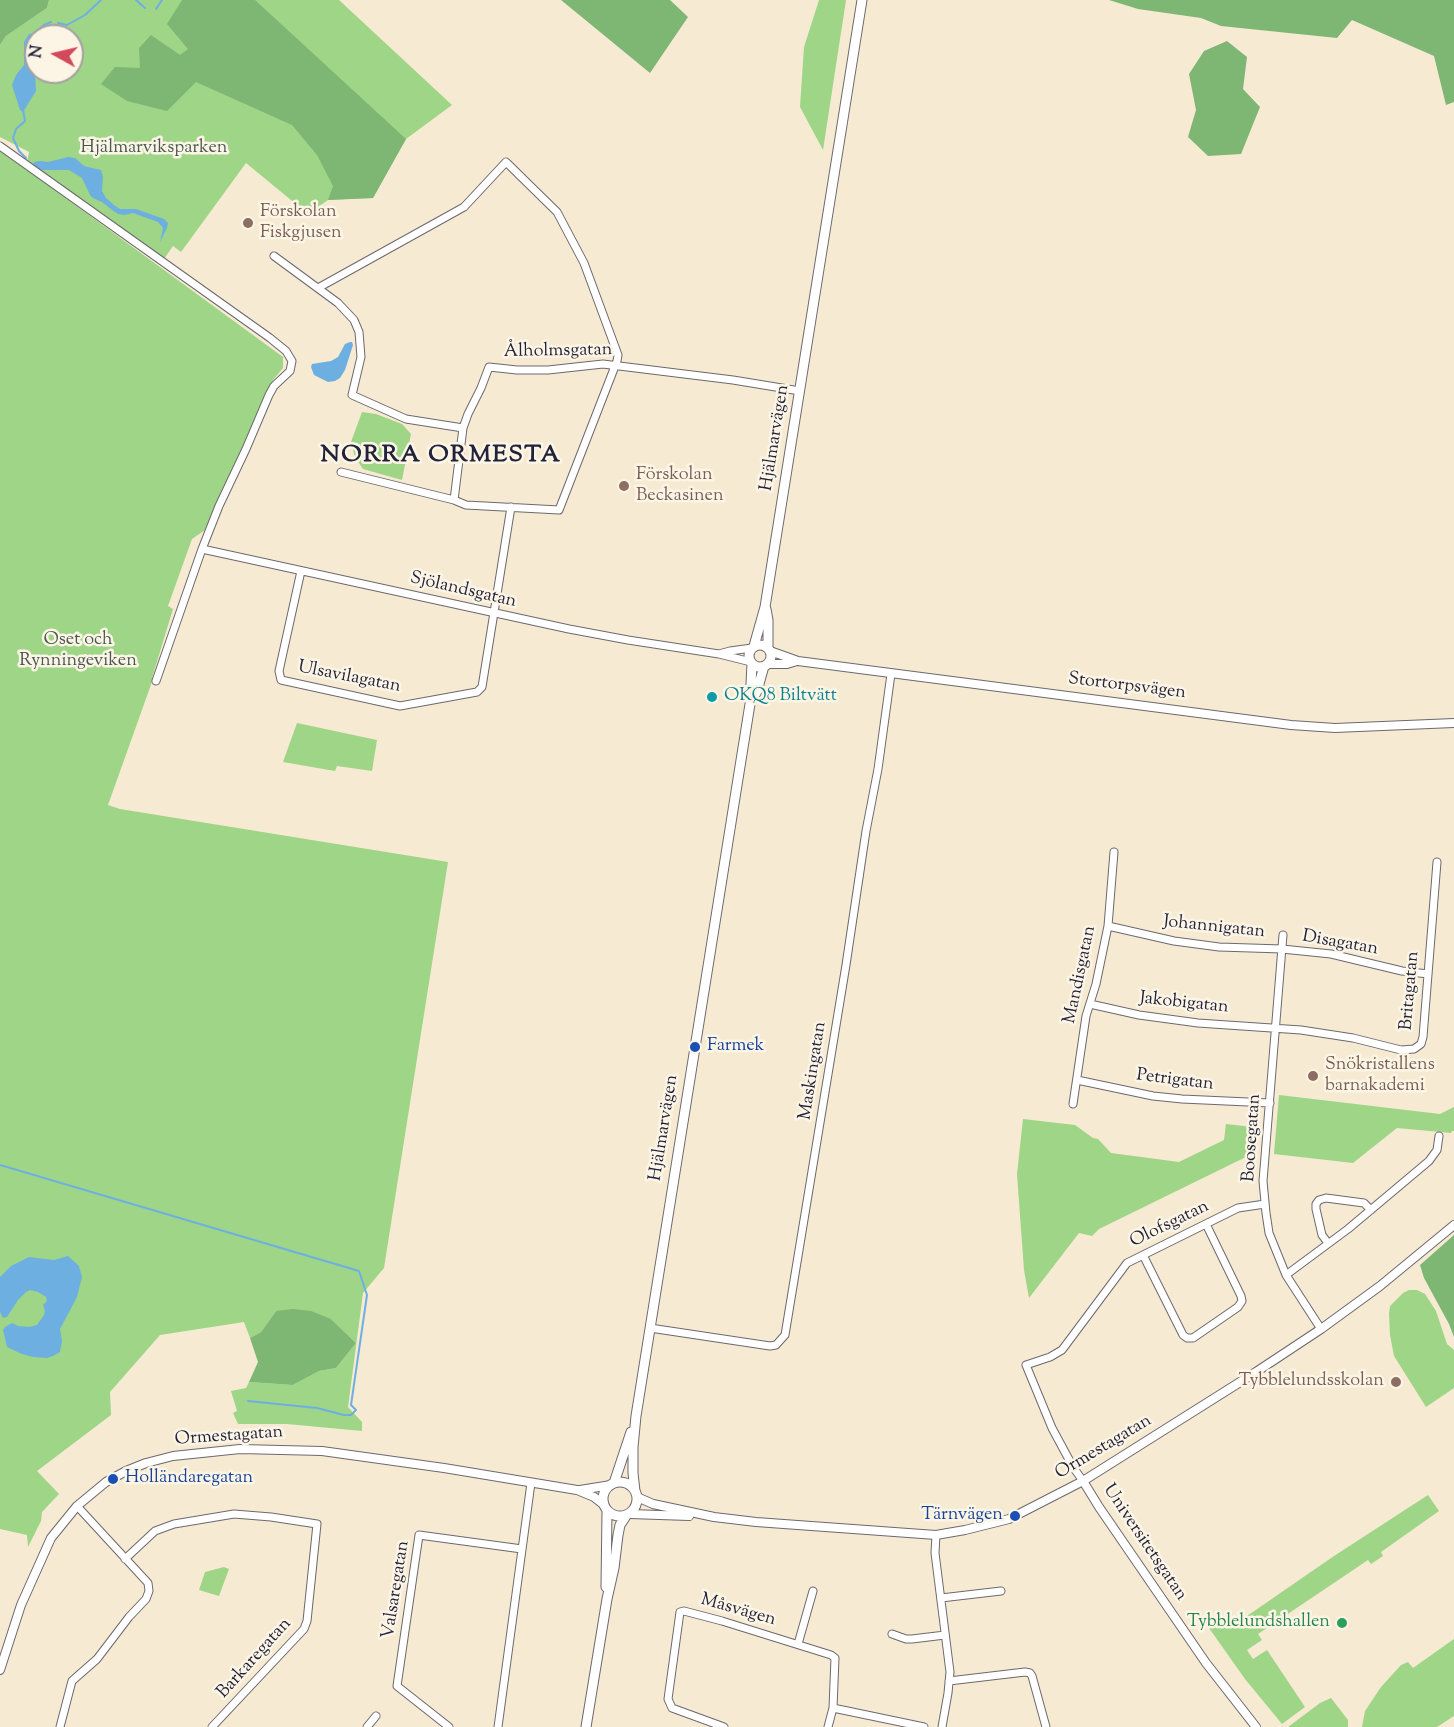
<!DOCTYPE html>
<html>
<head>
<meta charset="utf-8">
<style>
  body { margin:0 }
  #map { position:relative; width:1454px; height:1727px; overflow:hidden; background:#f6ead2; font-family:"Sorts Mill Goudy",serif }
  canvas { display:block }
  .north { position:absolute; left:24px; top:24px; width:60px; height:60px; box-sizing:border-box; background:#fcf5e5; border:2px solid #a5a1a1; border-radius:50%; rotate:278deg; font-size:16px; font-weight:700; line-height:24px; text-align:center; color:#22223b }
  .north::after { content:''; display:block; margin:auto; width:21px; height:27px; background:#d1495b; clip-path:polygon(50% 0,100% 100%,50% 72%,0 100%) }
</style>
</head>
<body>
<div id="map">
<canvas width="1454" height="1727"></canvas>
<div class="north">N</div>
</div>
<script>
const g = document.querySelector('canvas').getContext('2d');
g.lineJoin = 'round';
function fillPath(path, color) { g.fillStyle = color; g.fill(path, 'evenodd'); }
const poly = rows => new Path2D(rows.map(r => 'M' + r).join(''));
function stroke(path, color, width, dash) { g.strokeStyle = color; g.lineWidth = width; g.lineCap = dash ? 'butt' : 'round'; g.setLineDash(dash || []); g.stroke(path); }
function label(font, color, halo, rows, align = 'center') {
  g.font = font + ' "Sorts Mill Goudy",serif'; g.lineWidth = 5; g.setLineDash([]); g.textBaseline = 'middle'; g.strokeStyle = halo; g.fillStyle = color; for (const [text, x, y, turn = 0] of rows) {
    g.save(); g.translate(x, y); g.rotate((+turn || 0) * Math.PI / 180); g.textAlign = isNaN(turn) ? turn : align; if (halo) g.strokeText(text, 0, 0); g.fillText(text, 0, 0); g.restore();
  }
}
const green = poly([
  [49,0,339,0,452,105,406,139,373,198,328,200,308,214,246,163,181,252,173,246,164,259,27,162,29,152,0,137,0,45,6,36,47,8],
  [36,36,72,36,72,72,36,72],
  [819,0,846,0,823,150,800,107,804,47],
  [0,150,283,357,283,368,273,380,205,530,192,539,168,606,173,609,152,678,153,679,108,805,120,809,448,862,384,1268,363,1293,348,1407,362,1422,362,1431,287,1424,238,1424,233,1413,237,1411,231,1391,246,1388,249,1382,293,1385,319,1371,336,1368,356,1343,331,1319,276,1311,261,1332,250,1338,244,1322,160,1335,110,1392,111,1415,37,1471,59,1494,42,1512,41,1521,28,1547,27,1535,0,1529],
  [362,412,376,414,402,424,411,434,402,480,363,469,355,457,351,442],
  [297,723,377,740,372,771,337,766,335,771,283,762],
  [1279,1095,1440,1114,1454,1107,1454,1131,1452,1131,1451,1133,1397,1128,1353,1163,1274,1154],
  [1023,1119,1075,1125,1093,1138,1098,1139,1111,1153,1179,1162,1224,1140,1226,1124,1253,1127,1250,1155,1099,1229,1092,1236,1079,1233,1029,1298,1024,1270,1017,1174],
  [1409,1290,1417,1290,1425,1294,1436,1311,1447,1344,1454,1350,1454,1388,1426,1407,1394,1356,1390,1335,1389,1314,1390,1306,1403,1293],
  [1428,1495,1439,1511,1381,1552,1383,1556,1371,1564,1368,1560,1258,1634,1262,1640,1247,1650,1253,1659,1267,1650,1305,1707,1282,1724,1245,1679,1209,1628,1234,1625,1334,1556],
  [224,1567,229,1569,219,1596,199,1590,205,1572],
  [1454,1639,1454,1716,1437,1727,1362,1727,1365,1711,1381,1687,1401,1665,1408,1662,1413,1668],
  [1331,1698,1348,1720,1348,1727,1288,1727,1320,1703]
]);
const forest = poly([
  [0,0,49,0,47,8,6,36,0,45],
  [182,0,255,0,406,139,373,198,328,200,333,186,317,155,292,125,196,82,167,111,127,101,101,84,115,67,140,68,139,48,151,35,180,55,188,49,167,24],
  [561,0,670,0,688,17,650,73],
  [1109,0,1454,0,1454,102,1446,105,1434,56,1352,20,1337,38,1221,26,1201,18,1138,9],
  [1227,41,1247,57,1243,89,1260,107,1241,154,1208,156,1188,137,1196,110,1189,74,1204,51],
  [1454,1235,1454,1337,1449,1324,1424,1278,1420,1265],
  [293,1309,311,1311,331,1319,356,1343,336,1368,319,1371,293,1385,249,1382,258,1362,250,1338,261,1332,276,1311]
]);
const water = poly([
  [35,33,35,41,29,58,35,72,36,91,23,112,20,110,12,85,16,75,24,65,24,42,29,34],
  [68,157,75,158,84,166,101,170,103,177,102,191,106,198,114,205,120,209,136,209,164,219,168,223,167,228,160,242,163,228,158,222,133,213,125,215,118,214,112,210,102,202,93,198,90,195,82,178,69,170,41,170,33,165,34,162,40,161,48,162],
  [350,342,352,342,353,345,345,370,340,378,335,381,328,382,314,375,311,367,312,364,331,361,338,357,345,344],
  [68,1256,79,1266,82,1277,77,1297,60,1329,62,1341,60,1352,53,1356,47,1358,33,1357,22,1354,7,1347,3,1330,5,1327,12,1323,18,1326,29,1327,37,1325,44,1315,45,1311,43,1305,47,1301,46,1297,38,1292,30,1290,26,1292,18,1300,7,1317,3,1318,0,1312,0,1277,11,1266,29,1257,54,1260]
]);
const stream = poly([
  [136,0,145,8],
  [156,9,162,0],
  [58,23,67,25,85,15,101,0],
  [35,34,44,25,51,22],
  [23,110,25,121,16,129,13,138,19,151,26,158],
  [0,1165,359,1271,367,1295,351,1405,356,1410,351,1415,344,1415,317,1408,248,1401]
]);
const minor = poly([
  [0,146,270,338,286,351,292,361,290,371,274,386,269,395,246,449,219,506,202,549,156,681],
  [274,256,338,303,354,320,359,332,361,357,352,395,406,419,463,428],
  [318,288,464,207,506,162,557,212,584,263,618,355,617,361,559,510,466,505,454,500,341,472],
  [454,500,463,428,468,414,481,388,489,367,517,370,548,370,603,364,733,380,800,391],
  [202,549,569,629,628,640,719,654,751,662],
  [301,571,279,671,281,680,400,706,477,692,482,687,511,507],
  [719,654,730,651,752,648],
  [1108,926,1174,941,1219,947,1282,949,1331,954,1402,971,1428,974],
  [1283,935,1263,1181,1266,1213,1269,1233,1286,1275,1321,1329],
  [1090,1004,1139,1015,1198,1023,1301,1030,1353,1038,1401,1050,1414,1049,1421,1044,1423,1037,1437,862],
  [1077,1080,1153,1096,1182,1099,1270,1103],
  [1073,1104,1086,1016,1096,984,1108,926,1114,852],
  [1328,1243,1322,1235,1316,1209,1316,1204,1319,1200,1326,1198,1364,1203,1371,1210],
  [1143,1255,1183,1335,1187,1338,1193,1338,1238,1307,1242,1301,1241,1296,1206,1224],
  [1286,1275,1348,1229,1429,1161,1437,1150,1439,1136],
  [650,1328,770,1346,776,1345,785,1335,846,965,866,831,878,769,891,674],
  [1083,1481,1073,1467,1052,1428,1026,1365,1050,1357,1062,1350,1127,1263,1238,1208,1265,1204],
  [936,1535,935,1553,950,1672,948,1693,942,1727],
  [125,1559,155,1531,174,1524,234,1514,271,1517,317,1524,307,1621,304,1629,212,1727],
  [941,1598,1001,1591],
  [892,1634,906,1639,912,1639,945,1635],
  [798,1644,813,1591],
  [949,1681,1025,1672,1030,1673,1032,1676,1046,1727],
  [833,1708,924,1727],
  [60,1727,72,1681,97,1659,129,1617,146,1599,149,1591,148,1583,77,1506],
  [367,1727,376,1716],
  [449,1727,397,1686,419,1535,522,1549],
  [498,1727,531,1483],
  [724,1727,672,1708,668,1699,680,1612,684,1611,722,1621,831,1655,835,1658,833,1708,828,1727]
]);
const tertiary = poly([
  [770,651,798,661,1291,725,1335,728,1454,723],
  [767,664,787,664,797,661],
  [1083,1481,1099,1507,1206,1663,1256,1727],
  [580,1490,611,1485],
  [637,1497,653,1504,714,1517,756,1522,936,1535,965,1530,1009,1519,1083,1481,1256,1372,1321,1329,1380,1286,1454,1225],
  [630,1514,689,1516],
  [0,1670,21,1605,51,1538,77,1506,106,1482,126,1471,146,1463,173,1456,240,1449,322,1451,444,1468,577,1490,594,1497,603,1504]
]);
const secondary = poly([
  [766,609,768,620,768,648],
  '749 656a11 11 0 1 1 22 0a11 11 0 1 1-22 0Z',
  [754,646,765,607,862,0],
  [750,704,757,691,764,666],
  '603 1499a17 17 0 1 1 34 0a17 17 0 1 1-34 0Z',
  [614,1483,631,1432],
  [635,1491,633,1473,633,1447,636,1416,750,704,752,664],
  [606,1587,607,1511],
  [586,1727,607,1599,614,1568,618,1535,620,1525,626,1516]
]);
const markers = [
  [248,223,6,"#8d6e63"],
  [624,486,6,"#8d6e63"],
  [712,697,6,"#0f9aa8"],
  [695,1047,6,"#1a4fb4"],
  [1313,1076,6,"#8d6e63"],
  [1396,1382,6,"#8d6e63"],
  [113,1479,6,"#1a4fb4"],
  [1015,1516,6,"#1a4fb4"],
  [1342,1623,6,"#2e9e5b"]
];
const parkNames = [
  ["Hjälmarviksparken",154,149],
  ["Oset och",78,641],
  ["Rynningeviken",78,662]
];
const educationNames = [
  ["Förskolan",260,213],
  ["Fiskgjusen",260,234],
  ["Förskolan",636,476],
  ["Beckasinen",636,497],
  ["Snökristallens",1325,1066],
  ["barnakademi",1325,1087],
  ["Tybblelundsskolan",1384,1382,"right"]
];
const streetNames = [
  ["Ålholmsgatan",558,352,-1],
  ["Hjälmarvägen",776,438,-81],
  ["Sjölandsgatan",463,591,13],
  ["Ulsavilagatan",349,678,11],
  ["Stortorpsvägen",1127,687,7],
  ["Johannigatan",1214,928,6],
  ["Disagatan",1340,944,10],
  ["Mandisgatan",1081,975,-78],
  ["Britagatan",1411,991,-85],
  ["Jakobigatan",1184,1004,6],
  ["Maskingatan",814,1071,-81],
  ["Petrigatan",1175,1081,7],
  ["Hjälmarvägen",665,1128,-81],
  ["Boosegatan",1253,1138,-86],
  ["Olofsgatan",1170,1225,-26],
  ["Ormestagatan",229,1437,-4],
  ["Ormestagatan",1104,1448,-31],
  ["Universitetsgatan",1144,1543,56],
  ["Valsaregatan",397,1590,-81],
  ["Måsvägen",738,1611,16],
  ["Barkaregatan",255,1659,-48]
];
const cultureNames = [
  ["OKQ8 Biltvätt",724,697]
];
const transitNames = [
  ["Farmek",707,1047],
  ["Holländaregatan",125,1479],
  ["Tärnvägen",1003,1516,"right"]
];
const leisureNames = [
  ["Tybblelundshallen",1330,1623]
];
const districtNames = [
  ["NORRA ORMESTA",441,457]
];
fillPath(green, '#9ed587');
fillPath(forest, '#7eb674');
fillPath(water, '#6eafe2');
stroke(stream, '#6eafe2', 2);
stroke(minor, '#6c6870', 9);
stroke(tertiary, '#6c6870', 10);
stroke(secondary, '#6c6870', 11);
stroke(minor, '#fff', 7);
stroke(tertiary, '#fff', 8);
stroke(secondary, '#fff', 9);
for (const [x, y, r, color] of markers) { const dot = new Path2D(); dot.arc(x, y, r, 0, 2 * Math.PI); g.fillStyle = color; g.fill(dot); stroke(dot, '#fcf5e5', 2); }
label('18px', '#475852', '#fcf5e5', parkNames);
label('18px', '#785e54', '#fcf5e5', educationNames, 'left');
label('18px', '#22223b', '#fcf5e5', streetNames);
label('18px', '#0d838f', '#fcf5e5', cultureNames, 'left');
label('18px', '#164399', '#fcf5e5', transitNames, 'left');
label('18px', '#27864d', '#fcf5e5', leisureNames, 'right');
g.letterSpacing = '1.5px';
label('bold 24px', '#22223b', '#fcf5e5', districtNames);
g.letterSpacing = '0px';
</script>
</body>
</html>
